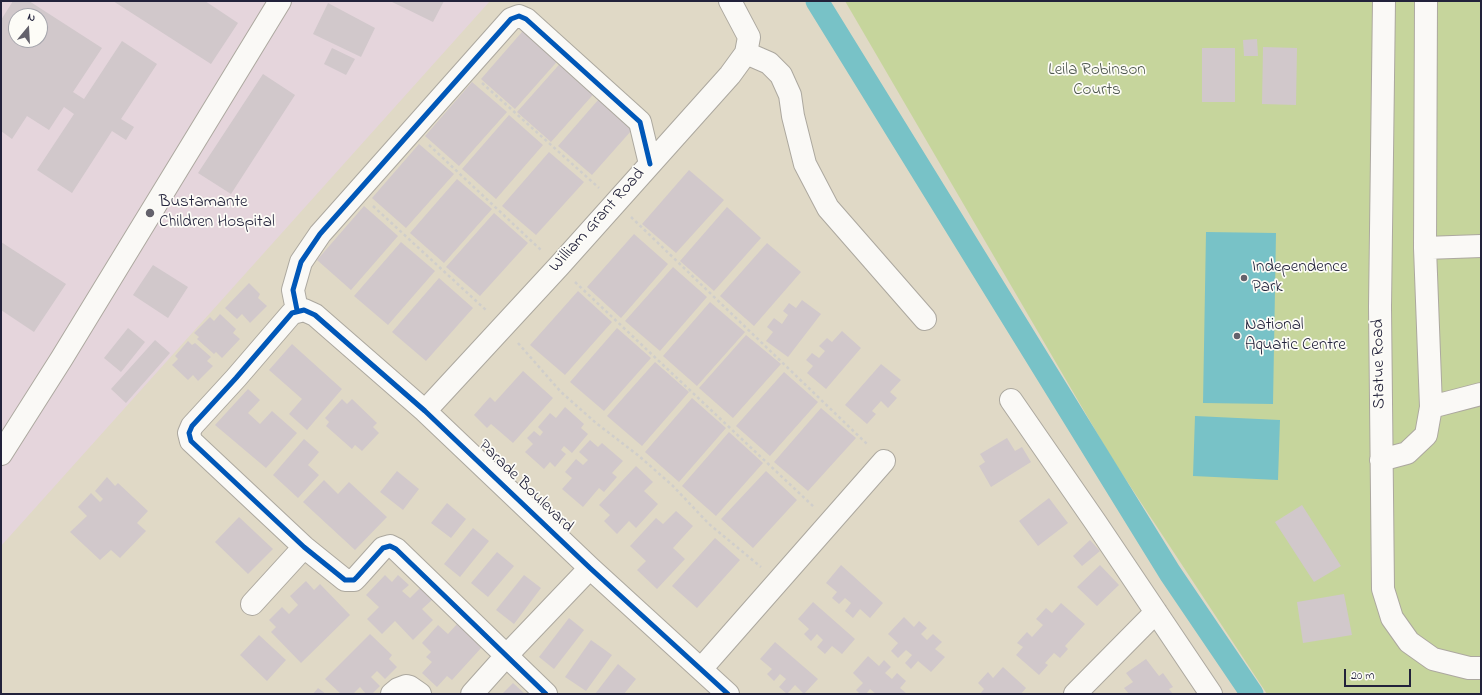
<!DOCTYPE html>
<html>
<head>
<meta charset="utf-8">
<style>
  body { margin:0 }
  #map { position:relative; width:1482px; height:695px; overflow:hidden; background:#e0d9c6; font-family:"Indie Flower",sans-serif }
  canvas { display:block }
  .frame { position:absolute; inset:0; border:2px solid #22223b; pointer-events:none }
  .north { position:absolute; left:8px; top:8px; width:40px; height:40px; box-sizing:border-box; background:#fdfcf7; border:1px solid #a5a5ac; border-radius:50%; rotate:18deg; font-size:11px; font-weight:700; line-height:16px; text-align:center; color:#22223b }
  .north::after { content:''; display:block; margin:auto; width:14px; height:18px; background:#64626c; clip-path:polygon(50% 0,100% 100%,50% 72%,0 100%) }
  .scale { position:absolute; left:1344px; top:669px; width:67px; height:18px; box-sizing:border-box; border:2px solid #22223b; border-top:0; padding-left:5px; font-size:12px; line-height:14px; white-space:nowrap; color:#22223b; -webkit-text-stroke:3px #fdfcf7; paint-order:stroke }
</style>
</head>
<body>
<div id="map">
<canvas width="1482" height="695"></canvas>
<div class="frame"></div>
<div class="north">N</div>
<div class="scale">20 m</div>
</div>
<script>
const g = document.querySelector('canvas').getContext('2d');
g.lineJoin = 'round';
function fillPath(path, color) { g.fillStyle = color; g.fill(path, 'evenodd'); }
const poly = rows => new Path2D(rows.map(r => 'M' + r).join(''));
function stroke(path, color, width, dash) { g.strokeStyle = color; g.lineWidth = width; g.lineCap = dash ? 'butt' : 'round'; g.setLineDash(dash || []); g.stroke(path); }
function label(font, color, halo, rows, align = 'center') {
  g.font = font + ' "Indie Flower",sans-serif'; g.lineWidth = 3.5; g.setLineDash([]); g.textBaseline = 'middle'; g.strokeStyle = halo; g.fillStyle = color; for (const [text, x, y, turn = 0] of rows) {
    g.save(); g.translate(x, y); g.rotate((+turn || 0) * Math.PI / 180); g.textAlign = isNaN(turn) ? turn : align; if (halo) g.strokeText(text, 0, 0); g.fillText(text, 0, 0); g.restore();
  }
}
const built = poly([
  [1,1,490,1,1,546],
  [16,16,40,16,40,40,16,40]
]);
const green = poly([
  [845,1,1481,1,1481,694,1267,694,1111,457]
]);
const water = poly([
  [1206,232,1276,233,1273,404,1203,403],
  [1195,416,1280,420,1278,480,1193,476]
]);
const canal = poly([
  [817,1,1170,573,1252,694]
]);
const building = poly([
  [13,1,29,1,102,48,73,92,84,99,122,41,157,64,121,119,134,127,126,140,112,131,72,193,37,170,74,114,64,107,49,130,27,116,12,139,1,131,1,20],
  [16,16,40,16,40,40,16,40],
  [113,1,205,1,238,23,211,64],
  [390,1,444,1,433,22],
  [328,3,375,28,361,57,313,34],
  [528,25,562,56,515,109,481,79],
  [1257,39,1258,56,1244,56,1243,40],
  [1263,47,1297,48,1296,105,1262,104],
  [332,48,355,59,346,75,324,64],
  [1202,48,1235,48,1235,102,1202,102],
  [565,58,599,88,551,142,517,112],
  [263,74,295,95,231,194,198,173],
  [472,82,507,112,459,166,425,136],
  [605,92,639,122,592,175,558,146],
  [509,115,543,145,496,199,462,169],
  [419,144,454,174,406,228,372,198],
  [549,152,584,182,536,235,502,206],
  [689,170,724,200,676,253,642,224],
  [457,179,492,209,444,263,410,233],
  [364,206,398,236,351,290,317,260],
  [727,207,761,238,714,291,680,261],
  [494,213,528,243,480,296,446,267],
  [634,234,668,264,621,318,587,287],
  [1,242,66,284,34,332,1,310],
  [401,242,435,271,388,325,354,296],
  [767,243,801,272,754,326,720,296],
  [153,265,188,287,168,318,133,295],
  [673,267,707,297,660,351,625,321],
  [439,278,473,308,426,361,392,332],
  [249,283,260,294,258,298,267,306,250,323,242,314,237,319,225,308],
  [578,291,612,322,565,375,530,345],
  [802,300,821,314,788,357,766,341,773,332,767,327,774,318,782,324,788,315,783,311,789,303,796,308],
  [710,302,745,332,697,386,663,356],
  [220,314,236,329,233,333,240,339,222,358,216,352,214,354,197,339,199,337,194,333,210,317,214,321],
  [128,328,145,342,121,372,104,358],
  [617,328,651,358,604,411,570,382],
  [842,331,861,348,826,389,807,373,813,366,806,360,812,353,819,358,825,351,819,346,827,338,832,342],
  [746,335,781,364,733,418,699,388],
  [155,340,170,353,126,403,111,389],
  [188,341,192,345,195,343,211,357,207,361,213,366,198,381,193,375,188,380,172,365,178,359,175,356],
  [292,344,342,389,307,430,289,414,302,399,269,370],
  [655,362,689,392,642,446,607,416],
  [881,364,901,380,890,392,897,398,888,408,881,401,872,411,876,414,867,424,845,405],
  [523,371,553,398,513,443,491,424,487,428,474,415,490,397,495,402],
  [784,372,818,402,770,456,736,426],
  [248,389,260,400,248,413,260,424,272,411,297,433,266,468,215,425],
  [692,398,726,428,679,482,645,452],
  [342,399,347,404,352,399,377,423,373,427,379,433,362,451,355,445,352,449,326,426,329,422,325,418],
  [565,407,584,424,581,428,588,434,572,453,564,446,561,450,566,454,555,467,550,462,544,469,525,452,533,444,527,438,534,431,540,436,543,432,538,427,550,413,556,418],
  [821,408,856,438,808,491,774,462],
  [729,432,763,463,716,516,682,486],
  [1007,438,1015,451,1022,447,1031,462,991,487,979,466,985,462,980,454],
  [304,439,319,452,308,465,319,475,298,498,273,475],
  [590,440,598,447,602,443,623,461,612,473,617,477,604,492,599,488,583,507,562,489,572,478,565,472,576,459,583,465,588,460,579,452],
  [636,466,653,482,644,491,658,504,636,528,629,521,617,534,604,521,610,515,599,505],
  [397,471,419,489,403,510,380,492],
  [766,471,797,500,753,548,721,519],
  [107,477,115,486,118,483,148,511,137,523,146,531,120,558,111,550,100,560,70,532,87,516,78,507,91,493,100,502,103,499,95,491],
  [324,480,338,494,349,482,387,517,355,550,303,502],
  [1049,498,1068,523,1038,546,1019,521],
  [447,503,466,519,451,538,431,523],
  [1302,505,1341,566,1314,582,1275,522],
  [676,511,693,526,673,548,685,559,657,589,637,570,646,561,630,546,656,518,663,524],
  [239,517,273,549,248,574,215,542],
  [473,528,489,541,460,577,444,564],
  [715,538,740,560,697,608,672,586],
  [1090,540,1100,551,1082,566,1073,556],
  [497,552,514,566,488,597,471,583],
  [841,565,883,603,870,618,860,609,853,618,845,611,851,603,845,598,839,604,832,598,837,592,826,583],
  [1100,565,1119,585,1097,606,1077,587],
  [385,575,392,582,398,575,409,585,402,591,410,598,420,588,432,600,422,609,433,620,413,640,395,621,382,634,367,619,379,607,366,595],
  [524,575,541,588,514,624,496,610],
  [306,581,314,590,320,584,350,615,301,663,271,632,276,627,269,620,282,607,289,614,298,605,290,596],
  [1344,594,1352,635,1303,643,1297,602],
  [813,602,855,639,842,654,832,646,825,654,817,647,823,640,817,634,811,641,804,634,809,629,798,619],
  [1061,603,1085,624,1065,646,1068,649,1060,658,1054,653,1045,663,1048,665,1039,675,1016,655,1023,647,1017,643,1027,632,1032,637,1043,625,1036,619,1046,608,1052,613],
  [904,617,914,627,919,621,927,628,921,634,927,640,933,634,942,642,935,649,945,657,931,672,918,661,911,669,905,663,912,655,906,650,898,658,891,651,898,643,888,634],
  [569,618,584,630,554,669,539,657],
  [457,624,482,647,452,680,447,676,437,687,422,673,432,662,426,657,431,652,422,643,438,625,448,634],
  [370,634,392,655,389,659,397,667,385,679,377,671,371,677,380,686,372,694,366,694,360,687,353,694,341,694,325,679],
  [259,635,286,660,267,681,240,655],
  [591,640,612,655,586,691,565,677],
  [775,642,818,679,804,694,795,685,787,694,779,687,786,679,780,674,774,681,767,674,772,669,760,659],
  [868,656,879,666,884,660,891,667,885,673,892,679,897,673,906,681,900,688,907,694,876,694,870,689,866,694,860,694,856,690,863,683,853,673],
  [1146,659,1159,676,1163,673,1173,687,1169,689,1173,694,1129,694,1124,688,1133,682,1126,673],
  [618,664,636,679,624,694,595,694],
  [1003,667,1026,688,1021,694,980,694,984,689,978,683,988,672,993,678],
  [513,683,525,694,502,694],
  [318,688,326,694,313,694]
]);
const path = poly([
  [482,83,599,188],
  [429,145,542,251],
  [373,206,487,311],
  [631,217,868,445],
  [575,282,814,507],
  [518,343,561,392,596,423,639,456,673,486,709,524,761,567]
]);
const minor = poly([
  [1384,1,1380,307,1383,589,1392,618,1409,642,1433,659,1469,668,1481,668],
  [746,53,769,63,781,75,790,95,793,116,805,164,828,208,925,319],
  [1425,248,1481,246],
  [297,310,293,290,301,262,320,234,511,19,519,16,526,19,640,122,650,164],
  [1011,400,1096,523,1211,694],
  [1431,407,1481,394],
  [425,411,559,266,730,75,746,53,749,37,730,1],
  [1,454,62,358,280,1],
  [1381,460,1407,453,1426,435,1431,407,1425,248,1426,1],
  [252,604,304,547],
  [701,669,884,461],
  [392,694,398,689,406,686,410,687,420,694],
  [472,694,506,656,590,568],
  [546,694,396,549,390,546,383,548,357,577,354,580,345,580,304,547,191,441,189,433,192,426,236,378,292,313,304,310,315,315,425,411,590,568,728,694],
  [1075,694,1156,612]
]);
const cycleway = poly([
  [297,310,293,290,301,262,320,234,511,19,519,16,526,19,640,122,650,164],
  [546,694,396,549,390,546,383,548,357,577,354,580,345,580,304,547,191,441,189,433,192,426,236,378,292,313,304,310,315,315,425,411,590,568,728,694]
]);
const markers = [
  [150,213,5,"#64626c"],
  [1244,278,4,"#64626c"],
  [1237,336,4,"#64626c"]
];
const parkNames = [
  ["Leila Robinson",1097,71],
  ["Courts",1097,91]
];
const poiNames = [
  ["Bustamante",159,203],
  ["Children Hospital",159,223],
  ["Independence",1252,268],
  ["Park",1252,288],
  ["National",1245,326],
  ["Aquatic Centre",1245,346]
];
const streetNames = [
  ["William Grant Road",598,221,-48],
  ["Statue Road",1380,364,-91],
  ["Parade Boulevard",525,487,44]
];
fillPath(built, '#e5d5dc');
fillPath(green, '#c6d59c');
fillPath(water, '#78c2c7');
stroke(canal, '#78c2c7', 23);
fillPath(building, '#d1c8cb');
stroke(minor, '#aca89f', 24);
stroke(path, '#d0cecb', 2.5, [3, 3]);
stroke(minor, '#faf9f6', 22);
stroke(cycleway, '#0057b8', 5);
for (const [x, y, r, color] of markers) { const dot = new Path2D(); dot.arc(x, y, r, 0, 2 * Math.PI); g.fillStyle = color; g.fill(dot); stroke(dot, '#fdfcf7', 1.5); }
label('17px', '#4d574e', '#fdfcf7', parkNames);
label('17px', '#22223b', '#fdfcf7', poiNames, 'left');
label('17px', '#22223b', '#fdfcf7', streetNames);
</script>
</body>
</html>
